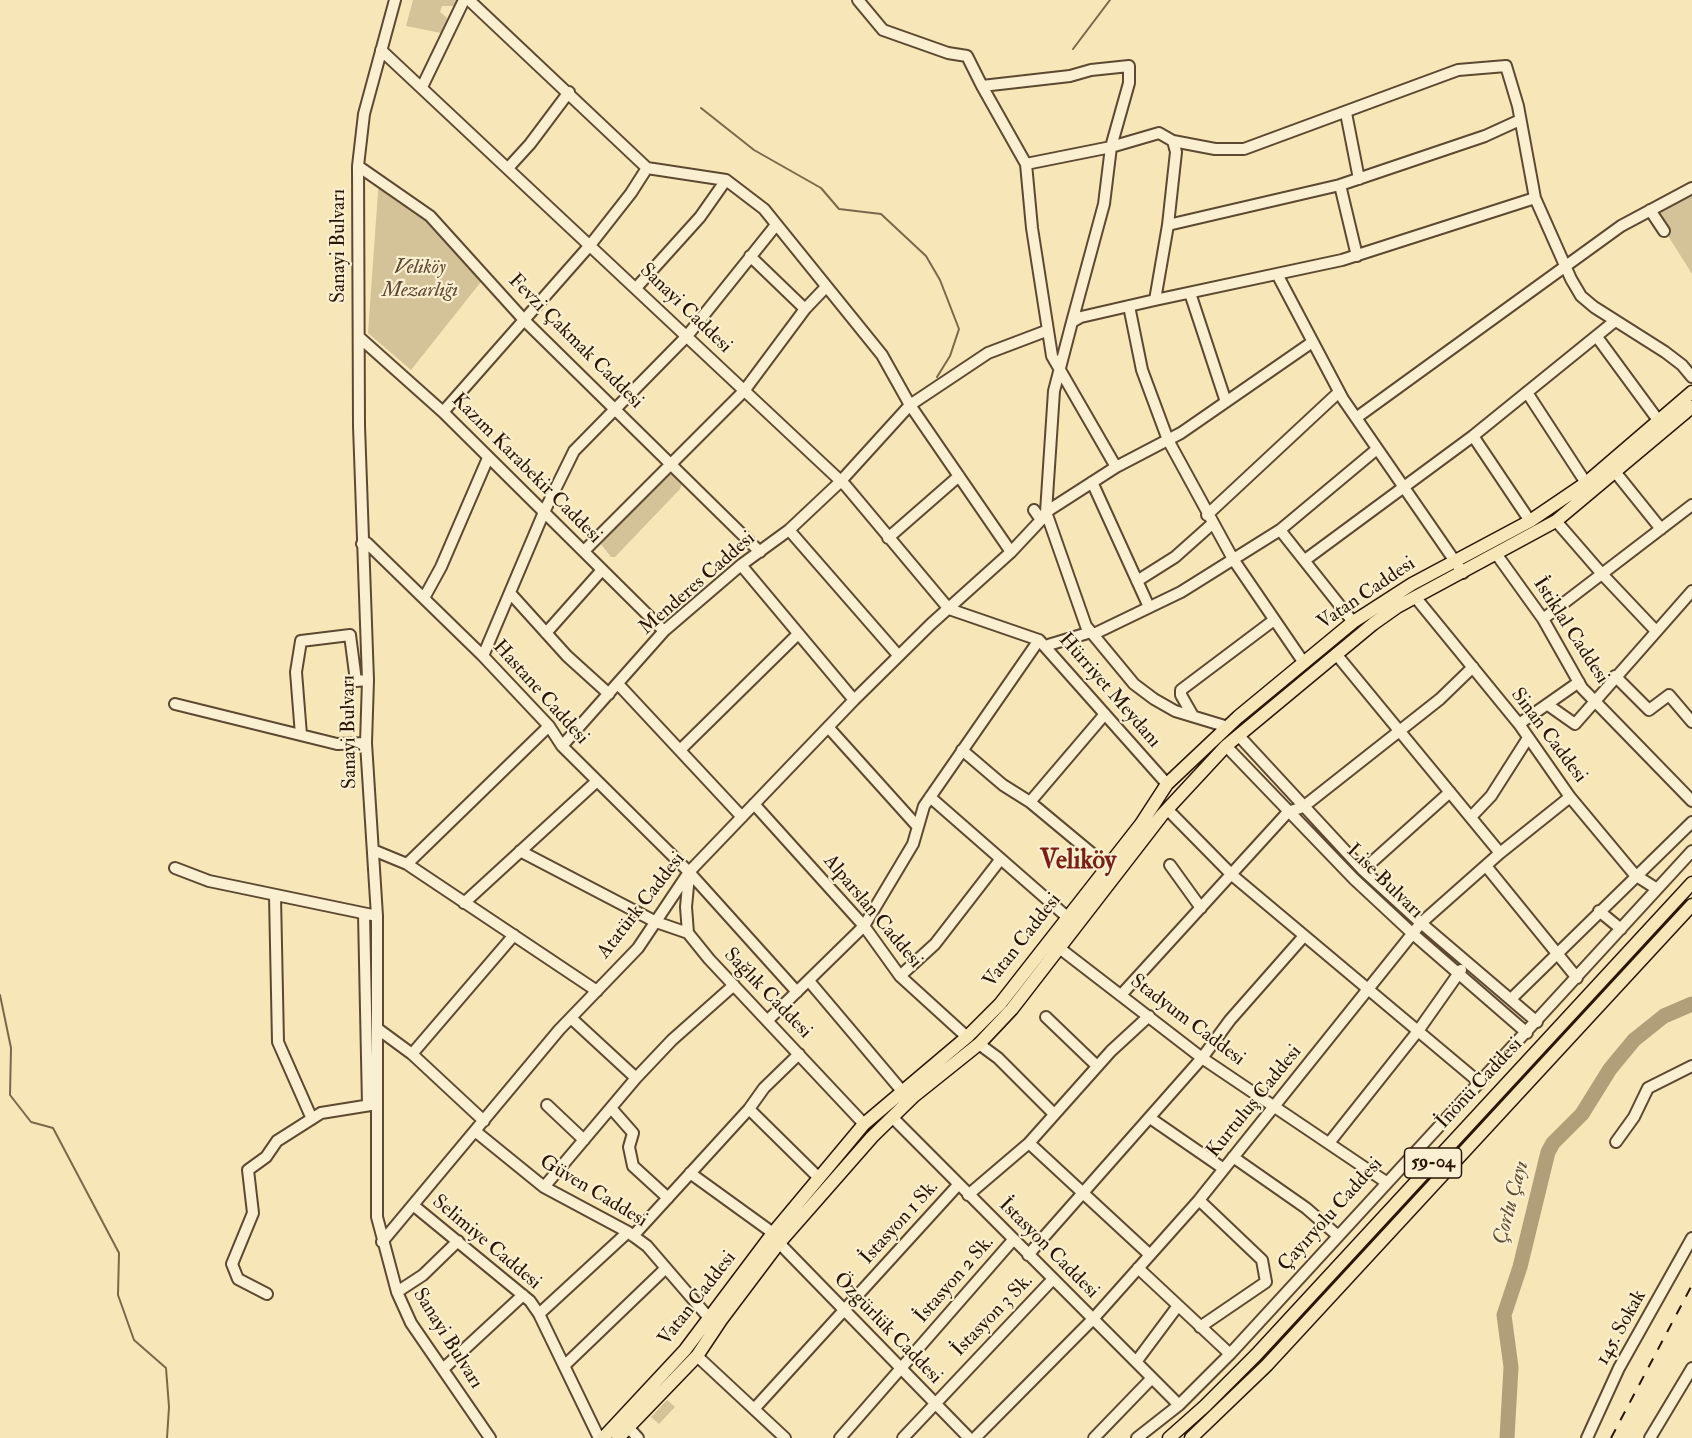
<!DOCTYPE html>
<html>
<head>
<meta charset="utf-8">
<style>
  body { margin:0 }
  canvas { display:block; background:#f7e6b7 }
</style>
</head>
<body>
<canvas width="1692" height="1438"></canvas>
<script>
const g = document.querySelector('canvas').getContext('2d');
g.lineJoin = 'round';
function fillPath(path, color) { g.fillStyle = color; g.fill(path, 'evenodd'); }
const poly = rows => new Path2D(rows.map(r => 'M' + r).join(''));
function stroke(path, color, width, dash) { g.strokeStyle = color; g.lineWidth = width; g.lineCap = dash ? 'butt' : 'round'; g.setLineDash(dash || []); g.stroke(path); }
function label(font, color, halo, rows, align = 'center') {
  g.font = font + ' "IM FELL Double Pica",serif'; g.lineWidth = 4.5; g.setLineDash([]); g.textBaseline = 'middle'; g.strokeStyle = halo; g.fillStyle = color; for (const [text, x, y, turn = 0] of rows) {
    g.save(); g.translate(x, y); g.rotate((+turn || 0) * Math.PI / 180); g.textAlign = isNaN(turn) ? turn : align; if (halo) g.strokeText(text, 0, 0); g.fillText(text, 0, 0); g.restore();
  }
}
const green = poly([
  [413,0,458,0,456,6,442,6,440,12,447,18,441,33,406,26],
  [379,178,427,217,484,278,411,370,368,333],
  [1692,195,1692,274,1655,215],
  [664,472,670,472,682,484,680,489,615,557,611,557,600,543],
  [667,1400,675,1407,659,1424,651,1417]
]);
const stream = poly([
  [1073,49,1110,0],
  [701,108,754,150,821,188,839,209,881,214,926,256,940,280,959,329,950,356,937,377],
  [0,995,11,1048,10,1095,31,1122,53,1128,119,1253,118,1295,134,1340,166,1368,169,1407,167,1438]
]);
const river = poly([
  [1507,1438,1511,1367,1504,1315,1520,1267,1548,1152,1553,1143,1582,1114,1610,1069,1634,1040,1664,1016,1692,1004]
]);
const minor = poly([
  [395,0,364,114,358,166,359,426,368,680,366,743,377,916,377,1217,397,1292,411,1323,490,1438],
  [469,0,647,168,726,180,764,209,882,355,910,405,1011,552],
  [858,0,883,30,948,53,967,56,982,86],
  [381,50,846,486,949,609],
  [422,87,464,0],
  [1346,113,1359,179],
  [1173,141,1215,149,1244,149,1458,70,1506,66,1518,106,1535,198,1571,279,1581,296,1594,307,1665,352,1682,365,1692,377],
  [1026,164,1111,147,1129,83,1129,66,1091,70,1070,76,982,86,1026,164,1032,228,1052,356,1116,467],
  [358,166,430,216,525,321,760,552],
  [509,167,530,144,569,92],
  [1340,185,1357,256],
  [1650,210,1664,231],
  [1168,225,1340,185,1485,136,1520,120],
  [750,256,805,309],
  [1277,274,1343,399,1463,573],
  [636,288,700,217,726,180],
  [1190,293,1226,402],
  [1129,306,1142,370,1168,440,1233,559,1304,663],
  [1072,322,1104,204,1111,147,1159,133,1173,141,1176,152,1168,225,1155,300],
  [359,337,443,412,664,631],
  [1597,337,1658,420],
  [1528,394,1586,483],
  [443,412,591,244,631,193,647,168],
  [1356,418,1621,226,1692,188],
  [1473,436,1530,521],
  [1616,473,1661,529],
  [1092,482,1149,607],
  [1034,510,1041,520],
  [1207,515,1339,392],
  [1556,521,1602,574,1655,630],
  [789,530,898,655],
  [1280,530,1353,622],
  [888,538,959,476],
  [362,544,367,543,483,656,549,726,562,746,689,872,797,992],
  [584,551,744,391,805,309,826,287],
  [1497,555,1543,619,1582,688,1692,801],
  [1305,560,1473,436,1615,321],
  [741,565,854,700],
  [1137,581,1175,557,1212,524],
  [511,594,567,656,609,694],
  [424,598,441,567,488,458],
  [1416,598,1519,724,1570,797,1635,875,1657,889],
  [949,609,1039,640,1167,784],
  [1543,619,1692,505],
  [546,633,602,570],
  [1094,634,1181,592,1280,530,1377,449],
  [1045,646,1091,632],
  [1336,654,1500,853],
  [483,656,544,512,574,451,687,336,776,225],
  [1615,676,1649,710,1669,695,1692,722],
  [618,684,742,817],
  [175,704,337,744,366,743],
  [1548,705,1575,724,1692,591],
  [1193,716,1181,695,1181,690,1274,620],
  [1519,724,1579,682],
  [828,727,918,827],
  [1228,727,1175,711,1154,699,1134,684,1086,626,1046,512,1054,391,1072,322,1081,317,1155,300,1342,260,1535,198],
  [301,735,296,672,301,641,350,635,356,681,368,680],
  [1239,736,1363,870,1421,923,1537,1022],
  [562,746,664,631,741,565,789,530,840,482,910,405,988,353,1046,331],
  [1226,746,1354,879,1413,934,1527,1033],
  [680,750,797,635],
  [962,750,1003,785,1030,802,1107,866],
  [930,797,1066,916],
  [1030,802,1105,714],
  [754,804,864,926,900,976,967,1037],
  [1167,809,1232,875,1480,1083],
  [1471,817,1491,796,1528,738],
  [373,850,407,864,597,991],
  [520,851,656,922,688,933],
  [407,864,549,726],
  [1170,865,1201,908],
  [1486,866,1577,978],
  [175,868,209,881,377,916],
  [1363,870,1450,792],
  [689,875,686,907,688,933,709,959,864,1124],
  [275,896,278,1042,312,1119],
  [464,903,597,781],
  [1599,911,1621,929],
  [364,914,368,1105],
  [1058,947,1202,1058,1386,1182],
  [900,976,935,944,1000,860],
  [809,981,902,1091],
  [1121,995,1288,812,1303,807,1440,699,1473,667],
  [1511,999,1692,822],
  [1046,1017,1097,1066],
  [571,1018,636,1078],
  [768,1020,864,926,913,844,924,806,1039,640],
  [378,1029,412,1054,484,1121],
  [979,1044,998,1058,1054,1114],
  [412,1054,514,935],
  [547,1105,584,1140],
  [611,1108,633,1133,629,1147,633,1166,668,1198],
  [749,1109,819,1178],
  [893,1118,1179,1405],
  [1150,1118,1224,1169],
  [475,1131,544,1187,628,1232,647,1246,709,1318],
  [1616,1142,1634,1117,1648,1088,1692,1066],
  [1029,1143,1150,1255],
  [1329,1143,1418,1031,1461,970],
  [1233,1157,1306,1208,1337,1235],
  [690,1173,773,1233],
  [544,1187,636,1078,672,1040,734,985],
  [968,1195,1029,1143,1111,1051,1149,1016],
  [1199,1200,1262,1260,1266,1282,1200,1327],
  [413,1205,530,1301,539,1314,599,1438],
  [633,1236,749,1109,764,1088,799,1054],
  [382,1242,559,1030,638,948,689,872,854,700,931,624,1011,552,1041,520,1046,512,1116,467,1181,433,1311,343],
  [779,1243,969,1438],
  [1028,1255,1202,1058,1230,1020,1304,936],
  [1138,1268,1230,1354],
  [397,1292,423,1275,458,1241],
  [267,1294,238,1279,232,1264,253,1213,248,1170,266,1157,277,1141,321,1113,377,1104],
  [539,1314,628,1232],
  [697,1356,785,1438],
  [1136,1362,1177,1307],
  [564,1366,666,1268],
  [443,1369,523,1295],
  [755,1408,958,1185],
  [628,1427,638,1438],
  [840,1438,1013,1240],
  [903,1438,1053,1279],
  [975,1438,1093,1319,1199,1200,1421,923,1500,853,1570,797],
  [1094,1438,1152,1378],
  [1137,1438,1179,1405,1230,1354,1692,851],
  [1587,1438,1619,1368,1692,1238],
  [1650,1438,1692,1368]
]);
const major = poly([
  [603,1438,685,1350,773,1233,864,1124,967,1037,1000,1004,1141,824,1167,784,1238,717,1353,622,1412,584,1530,521,1586,483,1692,392],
  [618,1438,697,1356,721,1320,779,1243,872,1137,914,1096,979,1044,1012,1009,1162,815,1226,746,1373,624,1397,607,1556,521,1692,407],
  [1169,1438,1205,1406,1256,1355,1692,883],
  [1191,1438,1267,1365,1692,905]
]);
const rail = poly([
  [1611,1438,1692,1285]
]);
const shields = [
  [1433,1163,57]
];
const shieldNames = [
  ["59-04",1433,1163]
];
const streetNames = [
  ["Sanayi Bulvarı",340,246,-90],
  ["Sanayi Caddesi",685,309,44],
  ["Fevzi Çakmak Caddesi",575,342,45],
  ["Kazım Karabekir Caddesi",526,469,45],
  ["Menderes Caddesi",698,584,-41],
  ["Vatan Caddesi",1367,594,-34],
  ["İstiklal Caddesi",1570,631,57],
  ["Hürriyet Meydanı",1109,691,49],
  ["Hastane Caddesi",540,693,48],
  ["Sanayi Bulvarı",350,732,-91],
  ["Sinan Caddesi",1548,736,53],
  ["Lise Bulvarı",1384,882,44],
  ["Atatürk Caddesi",642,906,-52],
  ["Alparslan Caddesi",872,912,50],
  ["Vatan Caddesi",1023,941,-52],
  ["Sağlık Caddesi",767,994,46],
  ["Stadyum Caddesi",1187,1021,37],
  ["İnönü Caddesi",1480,1084,-47],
  ["Kurtuluş Caddesi",1255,1102,-51],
  ["Güven Caddesi",593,1192,31],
  ["Çayıryolu Caddesi",1331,1215,-48],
  ["İstasyon 1 Sk.",900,1223,-48],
  ["Selimiye Caddesi",486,1243,40],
  ["İstasyon Caddesi",1048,1249,45],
  ["İstasyon 2 Sk.",955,1280,-49],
  ["Vatan Caddesi",698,1299,-52],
  ["İstasyon 3 Sk.",993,1316,-46],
  ["145. Sokak",1622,1328,-61],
  ["Özgürlük Caddesi",887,1329,46],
  ["Sanayi Bulvarı",447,1339,58]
];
const parkNames = [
  ["Veliköy",420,269],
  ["Mezarlığı",420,292]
];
const waterNames = [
  ["Çorlu Çayı",1512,1203,-75]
];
const districtNames = [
  ["Veliköy",1078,862]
];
fillPath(green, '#d4c299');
stroke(stream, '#7b684b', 2);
stroke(river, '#b19f7a', 15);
stroke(minor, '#5d4931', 14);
stroke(major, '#2a1504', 15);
stroke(minor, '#faefd0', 10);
stroke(major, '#f7e6b7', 12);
stroke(rail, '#2a1504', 2, [10, 10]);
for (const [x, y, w] of shields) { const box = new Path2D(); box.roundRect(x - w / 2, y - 15, w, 30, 4.5); g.fillStyle = '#faefd0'; g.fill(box); stroke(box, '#2a1504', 1.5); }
label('bold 18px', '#2a1504', null, shieldNames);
label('20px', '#2a1504', '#faefd0', streetNames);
label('italic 20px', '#5d4931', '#faefd0', parkNames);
label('italic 21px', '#604c33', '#faefd0', waterNames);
label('bold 26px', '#7a1f14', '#faefd0', districtNames);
</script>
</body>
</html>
